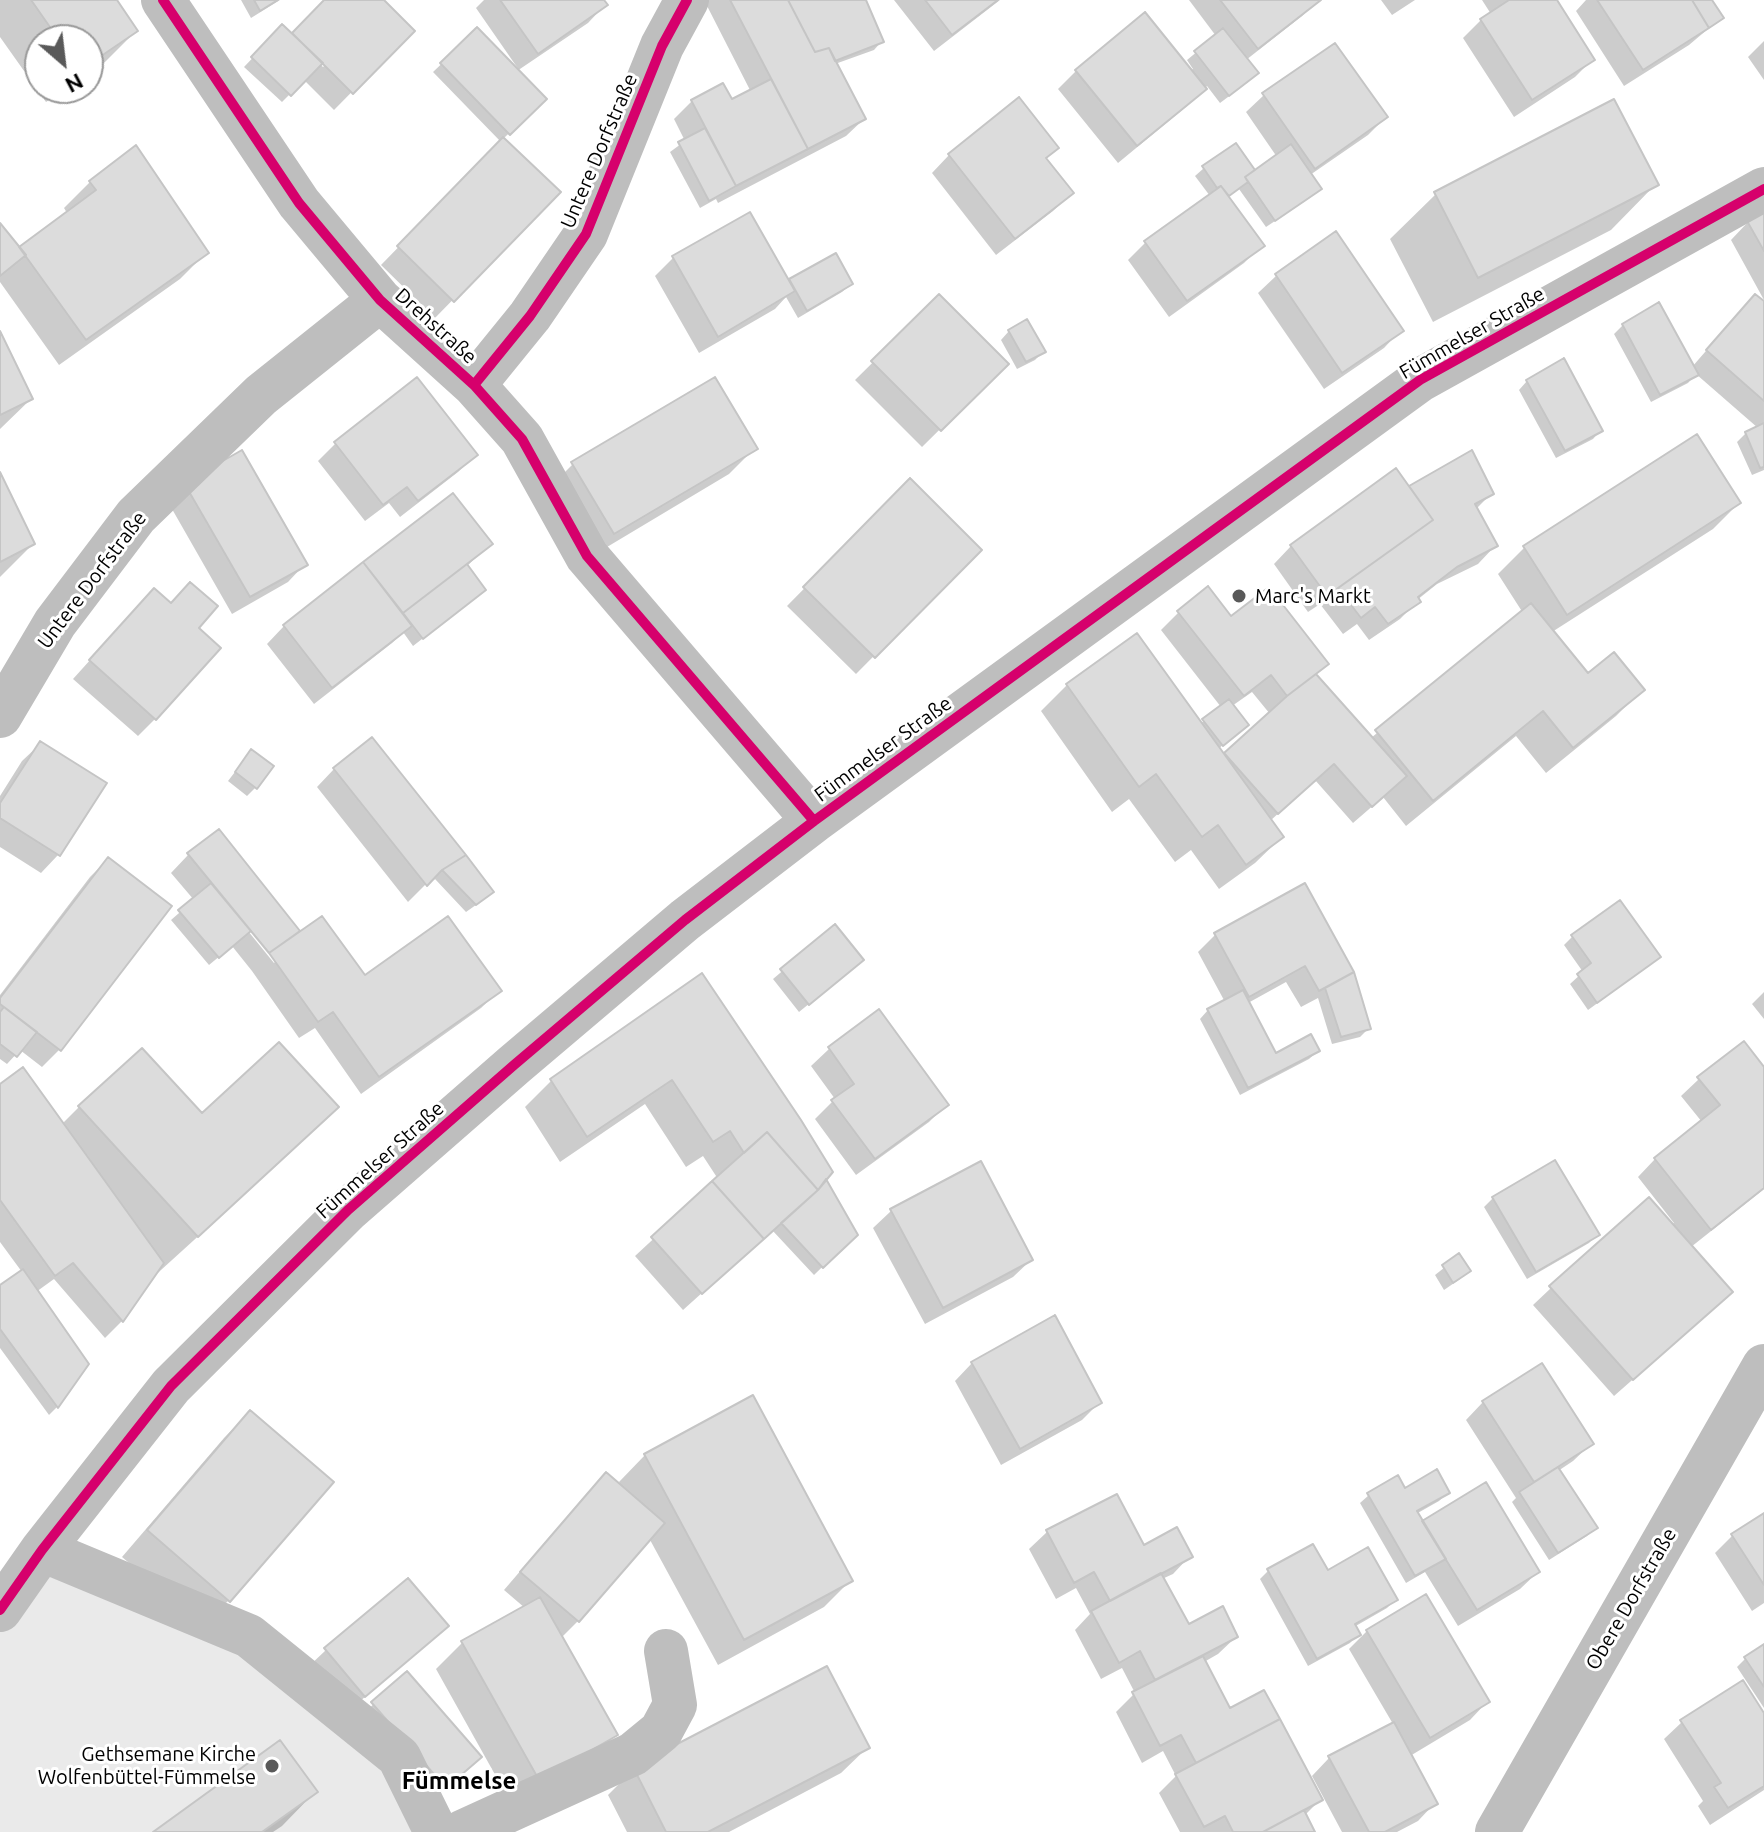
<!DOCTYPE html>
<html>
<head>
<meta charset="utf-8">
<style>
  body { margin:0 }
  #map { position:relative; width:1764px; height:1832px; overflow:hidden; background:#fff; font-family:Ubuntu,sans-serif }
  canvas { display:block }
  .north { position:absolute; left:24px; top:24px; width:80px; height:80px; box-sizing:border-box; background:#fff; border:2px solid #999; border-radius:50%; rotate:152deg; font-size:22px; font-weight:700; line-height:32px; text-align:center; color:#000 }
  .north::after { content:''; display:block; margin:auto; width:28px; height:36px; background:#595959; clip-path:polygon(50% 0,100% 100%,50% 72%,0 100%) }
</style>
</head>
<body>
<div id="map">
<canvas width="1764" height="1832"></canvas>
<div class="north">N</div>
</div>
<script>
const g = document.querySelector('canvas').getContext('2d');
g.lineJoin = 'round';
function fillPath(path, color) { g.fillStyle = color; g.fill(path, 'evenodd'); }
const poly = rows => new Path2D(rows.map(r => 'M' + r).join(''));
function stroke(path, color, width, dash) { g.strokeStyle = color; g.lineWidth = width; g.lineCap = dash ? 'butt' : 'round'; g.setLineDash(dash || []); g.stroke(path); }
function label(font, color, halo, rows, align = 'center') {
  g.font = font + ' Ubuntu,sans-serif'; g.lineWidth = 6; g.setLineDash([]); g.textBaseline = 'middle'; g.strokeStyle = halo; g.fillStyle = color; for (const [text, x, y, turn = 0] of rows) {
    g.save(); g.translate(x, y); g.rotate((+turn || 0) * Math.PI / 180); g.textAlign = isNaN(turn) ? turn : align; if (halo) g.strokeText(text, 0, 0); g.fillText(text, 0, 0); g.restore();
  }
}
const green = poly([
  [42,1550,249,1636,399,1757,436,1832,0,1832,0,1610]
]);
const shadow = poly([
  [0,0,114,0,136,31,102,65,88,74,88,40,40,40,40,88,67,88,46,102,0,37],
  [241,0,280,0,251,18],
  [327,0,382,0,412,31,334,110,304,80,282,102,244,67,282,27,323,67,326,64],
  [484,0,602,0,605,5,588,23,517,71,519,70,476,8],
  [704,0,864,0,882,41,874,50,835,64,864,119,846,136,718,203,716,199,700,208,670,152,685,141,674,119,692,101,731,102,751,92],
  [894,0,1000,0,934,51],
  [1189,0,1318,0,1302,16,1246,60,1256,73,1248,82,1220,103,1207,86,1187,106,1118,163,1058,89,1076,71,1190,71,1193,69,1187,60,1216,36],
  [1381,0,1415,0,1392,15],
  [1482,0,1555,0,1593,59,1575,77,1514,117,1463,38,1481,20,1491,14],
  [1586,0,1710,0,1721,18,1689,45,1624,86,1576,11],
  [477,30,544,99,503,139,558,192,435,318,381,265,501,142,433,72],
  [1764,41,1764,80,1748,57],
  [1264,95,1386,117,1368,135,1310,175,1319,188,1311,197,1266,227,1239,189,1227,197,1262,245,1244,263,1169,317,1128,260,1145,243,1210,196,1195,176,1204,168,1255,172,1277,157,1246,112],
  [136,148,206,253,180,279,59,365,0,282,0,227,19,249,67,213,64,208,90,182],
  [1057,148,1045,160,1071,193,1053,211,996,255,932,173,949,155],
  [1656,184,1611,230,1433,322,1390,239,1436,194],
  [749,214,788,283,835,256,851,284,842,292,798,318,786,297,775,309,699,353,655,276,673,258],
  [1764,214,1764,300,1731,240,1748,222],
  [1276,276,1401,330,1384,348,1324,389,1258,293],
  [939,297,1006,364,922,447,855,380],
  [1764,304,1764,470,1752,475,1737,442,1746,433,1758,428,1696,374,1688,383,1651,402,1614,334,1623,325,1692,367,1738,314],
  [1009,331,1043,352,1035,360,1017,369,1001,340],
  [0,335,31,399,0,429],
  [1527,381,1601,430,1593,439,1556,458,1519,390],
  [335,444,475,455,458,472,400,517,389,503,365,521,318,461],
  [755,448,729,474,587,559,547,490,573,464],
  [1471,453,1492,493,1476,509,1495,546,1478,564,1437,584,1417,600,1418,601,1400,619,1369,640,1357,624,1343,634,1320,604,1308,612,1274,564,1291,546,1408,489],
  [0,477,33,544,0,577],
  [910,481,979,550,856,674,787,606],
  [185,484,305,564,288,582,232,614,168,502],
  [453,495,490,544,466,567,475,598,413,646,403,632,392,643,314,704,267,644,284,626],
  [1739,503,1713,529,1552,632,1588,675,1642,690,1616,716,1546,773,1516,736,1406,826,1383,797,1353,823,1315,780,1270,821,1282,837,1255,863,1219,889,1191,850,1175,862,1129,799,1112,812,1041,711,1067,685,1200,724,1221,707,1161,630,1178,613,1231,619,1327,663,1315,675,1371,738,1523,613,1498,574,1524,548],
  [1252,692,1270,714,1224,757,1218,749,1238,733,1232,706],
  [137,608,155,719,138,736,73,679],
  [40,744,104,784,58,855,41,873,0,847,0,796,22,761],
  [251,751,256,787,247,796,228,781],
  [334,769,483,900,466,912,435,879,425,885,408,902,317,787],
  [218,831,299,934,364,978,499,991,481,1008,361,1094,315,1028,299,1038,252,971,232,946,209,965,171,920,194,900,171,873,188,855],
  [251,928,277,960,274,963,248,931],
  [108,859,60,1049,42,1067,20,1050,7,1064,0,1059,0,995,90,877],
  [1305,886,1352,973,1369,1028,1360,1037,1332,1044,1318,998,1301,1007,1286,982,1248,1003,1275,1056,1318,1051,1309,1059,1240,1095,1200,1019,1208,1010,1225,1002,1198,952,1215,935],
  [1620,903,1659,957,1650,965,1588,1010,1570,984,1583,972,1564,945,1572,937],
  [834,927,853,968,799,1012,773,979],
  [701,975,824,1179,855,1235,814,1275,772,1230,683,1310,635,1256,718,1179,703,1156,686,1167,645,1104,560,1162,525,1107,551,1081],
  [1764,992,1764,1019,1752,1004],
  [879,1012,946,1105,929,1122,856,1175,815,1119,835,1099,811,1066,829,1049],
  [1764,1070,1764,1189,1691,1247,1713,1309,1614,1396,1533,1305,1551,1288,1674,1223,1638,1177,1655,1159,1702,1122,1681,1096,1699,1079],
  [0,1086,62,1124,79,1107,202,1116,336,1107,291,1152,150,1280,122,1321,105,1338,54,1279,36,1292,87,1364,57,1407,49,1415,0,1348,0,1288,22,1272,0,1242],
  [980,1163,1031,1260,1013,1277,925,1324,873,1228,891,1211],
  [1493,1198,1597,1234,1589,1243,1527,1279,1484,1207],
  [1459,1256,1469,1271,1460,1279,1444,1290,1435,1275],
  [972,1363,1100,1402,1082,1420,1001,1465,955,1381],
  [1483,1402,1591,1444,1573,1461,1558,1471,1595,1528,1587,1536,1549,1560,1512,1502,1516,1498,1466,1420],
  [250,1412,229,1600,203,1626,122,1557,224,1438],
  [645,1455,850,1581,824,1607,718,1665,649,1538,578,1621,561,1638,616,1735,589,1761,512,1805,436,1669,462,1643,525,1608,504,1590,588,1492,606,1475,622,1489,619,1482],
  [1405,1490,1448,1492,1439,1501,1416,1514,1422,1523,1538,1572,1520,1589,1458,1626,1425,1572,1406,1583,1360,1503,1369,1495],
  [1764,1515,1764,1603,1752,1611,1715,1553,1732,1536],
  [1047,1532,1190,1556,1173,1574,1162,1579,1188,1627,1236,1637,1218,1654,1204,1662,1230,1711,1320,1800,1304,1816,1313,1832,1180,1832,1159,1793,1176,1776,1163,1751,1142,1763,1116,1712,1135,1693,1122,1668,1101,1679,1075,1630,1090,1614,1076,1588,1056,1599,1029,1549],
  [1268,1571,1327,1573,1395,1600,1387,1608,1354,1627,1358,1634,1350,1643,1308,1666,1260,1579],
  [1425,1596,1487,1702,1470,1720,1410,1756,1435,1803,1418,1821,1397,1832,1342,1832,1312,1776,1329,1758,1393,1724,1349,1649,1367,1631],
  [446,1626,429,1643,346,1713,308,1667,326,1650],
  [1764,1646,1764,1708,1737,1667,1745,1659],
  [407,1674,479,1757,428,1804,355,1721],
  [1764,1717,1764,1790,1710,1825,1698,1806,1703,1801,1664,1739,1682,1722],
  [868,1747,841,1773,729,1832,627,1832,608,1795,634,1769],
  [315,1792,282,1826,273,1832,156,1832]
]);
const building = poly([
  [31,0,117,0,138,31,88,65,88,40,59,40,31,0],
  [254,0,278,0,260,11,254,0],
  [324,0,384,0,415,31,353,94,292,33,324,0],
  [500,0,604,0,608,5,538,54,500,0],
  [730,0,788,0,815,52,829,48,866,119,808,149,730,0],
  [788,0,866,0,884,42,835,61,829,48,815,52,788,0],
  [925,0,998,0,952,35,925,0],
  [1220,0,1321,0,1258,49,1220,0],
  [1509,0,1557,0,1595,60,1532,100,1480,19,1509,0],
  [1597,0,1692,0,1709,28,1643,70,1597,0],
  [1692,0,1712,0,1724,18,1709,28,1692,0],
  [1145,12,1207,89,1137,146,1075,70,1145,12],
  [282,24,323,63,291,96,251,57,282,24],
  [477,27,547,99,510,135,440,63,477,27],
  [1223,28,1259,73,1229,96,1194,51,1223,28],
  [1335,43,1388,117,1315,169,1262,93,1335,43],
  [771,79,808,149,736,186,691,100,723,83,732,99,771,79],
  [1019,97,1059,148,1046,158,1074,193,1015,239,948,154,1019,97],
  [1614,99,1659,185,1478,278,1434,192,1614,99],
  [705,128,736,186,709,201,678,142,705,128],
  [503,137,561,192,454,302,397,246,503,137],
  [1236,143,1255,170,1245,177,1248,182,1229,196,1221,186,1217,188,1202,166,1236,143],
  [1291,144,1322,189,1275,221,1245,177,1291,144],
  [136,145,209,253,86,340,19,247,96,190,89,181,136,145],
  [1221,186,1265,246,1187,301,1144,241,1221,186],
  [750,212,795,291,718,337,672,256,750,212],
  [1764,212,1764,251,1747,221,1764,212],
  [0,223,26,255,0,276,0,223],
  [1336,231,1404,331,1342,373,1275,274,1336,231],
  [836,253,853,284,807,311,789,279,836,253],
  [939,294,1009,364,941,431,871,361,939,294],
  [1755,294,1764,301,1764,401,1706,350,1755,294],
  [1659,302,1699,375,1660,395,1622,324,1659,302],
  [1027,319,1046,352,1026,362,1008,330,1027,319],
  [0,331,33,399,0,415,0,331],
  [1564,358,1603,431,1565,451,1526,380,1564,358],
  [417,377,478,455,418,501,407,487,383,505,334,442,417,377],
  [715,377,758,449,614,534,571,462,715,377],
  [1764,423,1764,467,1760,468,1745,432,1764,423],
  [1697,434,1741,503,1567,615,1523,546,1697,434],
  [242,450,308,565,250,597,184,483,242,450],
  [1472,450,1494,494,1475,504,1498,546,1457,567,1418,597,1421,602,1388,624,1375,607,1361,618,1338,588,1433,520,1409,486,1472,450],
  [1396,468,1433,520,1327,596,1290,545,1396,468],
  [0,472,35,544,0,562,0,472],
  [910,478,982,550,875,658,803,587,910,478],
  [453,493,493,544,403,613,363,562,453,493],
  [363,562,412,626,332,688,283,625,363,562],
  [467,564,486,590,423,639,403,613,467,564],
  [190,582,218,606,199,628,221,648,156,720,89,660,154,588,171,603,190,582],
  [1208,586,1231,616,1269,587,1329,664,1287,696,1271,675,1244,696,1177,611,1208,586],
  [1531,603,1588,673,1614,652,1645,690,1573,748,1543,711,1433,801,1375,730,1531,603],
  [1137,633,1284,837,1246,865,1218,825,1202,837,1156,774,1139,787,1066,684,1137,633],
  [1316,674,1407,776,1372,807,1334,764,1278,814,1224,753,1287,696,1316,674],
  [1229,699,1249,725,1223,746,1202,719,1229,699],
  [372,737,466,855,442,870,427,886,333,768,372,737],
  [40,741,107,783,60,856,0,818,0,803,40,741],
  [251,749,274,766,257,789,235,772,251,749],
  [219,829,300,931,269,953,187,853,219,829],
  [466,855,494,892,476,905,442,870,466,855],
  [108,857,172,906,61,1051,0,1004,0,998,108,857],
  [211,883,251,931,219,958,178,910,211,883],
  [1305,883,1354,972,1319,991,1305,966,1249,997,1214,933,1305,883],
  [1620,900,1661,957,1597,1003,1577,974,1591,963,1571,935,1620,900],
  [322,916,365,975,448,916,502,991,379,1077,333,1012,318,1022,269,953,322,916],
  [835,924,864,960,809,1005,780,969,835,924],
  [1354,972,1371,1029,1341,1037,1325,988,1354,972],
  [702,973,801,1120,833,1172,818,1190,767,1132,744,1153,730,1131,713,1142,672,1080,587,1137,550,1079,702,973],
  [1243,990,1276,1053,1311,1034,1320,1051,1248,1088,1207,1009,1243,990],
  [4,1007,37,1032,17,1057,0,1044,0,1012,4,1007],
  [879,1009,949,1105,875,1159,831,1100,854,1084,828,1047,879,1009],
  [1744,1041,1764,1067,1764,1188,1711,1230,1654,1158,1720,1105,1697,1077,1744,1041],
  [279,1042,339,1107,198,1237,78,1106,142,1048,202,1113,279,1042],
  [23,1067,164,1263,123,1322,73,1263,55,1276,0,1200,0,1084,23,1067],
  [767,1132,818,1190,764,1239,712,1181,767,1132],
  [1555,1160,1600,1235,1536,1272,1492,1197,1555,1160],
  [981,1161,1033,1260,943,1308,890,1209,981,1161],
  [826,1179,858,1235,823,1268,781,1223,818,1190,826,1179],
  [712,1181,764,1239,702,1294,651,1237,712,1181],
  [1649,1197,1733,1292,1633,1380,1549,1286,1649,1197],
  [1459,1253,1471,1271,1453,1283,1442,1265,1459,1253],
  [23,1269,89,1364,58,1408,0,1329,0,1285,23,1269],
  [1055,1315,1102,1403,1020,1449,971,1362,1055,1315],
  [1542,1363,1594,1444,1534,1482,1482,1401,1542,1363],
  [753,1395,853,1581,744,1640,644,1454,753,1395],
  [250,1410,334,1482,230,1602,147,1530,250,1410],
  [1558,1467,1598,1528,1558,1553,1519,1492,1558,1467],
  [1437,1469,1450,1493,1417,1511,1446,1559,1415,1576,1367,1493,1398,1475,1405,1488,1437,1469],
  [606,1472,665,1523,579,1622,520,1572,606,1472],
  [1486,1482,1540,1572,1477,1610,1422,1521,1486,1482],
  [1117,1494,1144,1545,1177,1527,1193,1557,1110,1601,1094,1572,1074,1583,1046,1530,1117,1494],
  [1764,1513,1764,1585,1731,1534,1764,1513],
  [1313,1544,1328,1570,1368,1547,1398,1600,1355,1624,1361,1635,1317,1659,1267,1569,1313,1544],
  [1161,1573,1189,1624,1223,1606,1238,1637,1155,1680,1140,1651,1119,1663,1091,1611,1161,1573],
  [408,1578,449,1626,365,1697,324,1648,408,1578],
  [1426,1594,1490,1702,1430,1738,1366,1630,1426,1594],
  [540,1597,618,1735,539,1780,461,1641,540,1597],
  [1764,1644,1764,1687,1744,1657,1764,1644],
  [1203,1656,1230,1708,1264,1690,1280,1719,1196,1763,1181,1735,1160,1746,1132,1692,1203,1656],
  [827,1666,870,1748,708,1832,666,1832,633,1767,827,1666],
  [407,1671,482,1757,446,1788,371,1702,407,1671],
  [1743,1680,1764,1713,1764,1786,1728,1808,1714,1787,1721,1783,1680,1720,1743,1680],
  [1280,1719,1323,1800,1263,1832,1233,1832,1225,1816,1204,1827,1175,1774,1280,1719],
  [1394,1722,1438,1804,1385,1832,1369,1832,1328,1756,1394,1722],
  [280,1740,318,1792,262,1832,153,1832,280,1740],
  [1304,1810,1315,1832,1263,1832,1304,1810]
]);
const minor = poly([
  [163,0,299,203,380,300,474,385,522,439,587,556,814,821],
  [474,385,530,316,586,234,662,46,687,0],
  [0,716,55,623,136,516,261,395,380,300],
  [42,1550,249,1636,399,1757,436,1832],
  [0,1610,42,1550,171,1386,348,1210,514,1065,685,920,814,821,1420,380,1764,189],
  [462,1832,633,1754,661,1731,675,1705,666,1651],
  [1497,1832,1764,1366]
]);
const cycleway = poly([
  [163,0,299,203,380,300,474,385,522,439,587,556,814,821],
  [474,385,530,316,586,234,662,46,687,0],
  [0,1610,42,1550,171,1386,348,1210,514,1065,685,920,814,821,1420,380,1764,189]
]);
const markers = [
  [1239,596,8,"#595959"],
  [272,1766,8,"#595959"]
];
const streetNames = [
  ["Untere Dorfstraße",599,151,-67],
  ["Drehstraße",436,326,42],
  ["Fümmelser Straße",1472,333,-30],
  ["Untere Dorfstraße",92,580,-53],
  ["Fümmelser Straße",883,749,-36],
  ["Fümmelser Straße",380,1160,-42],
  ["Obere Dorfstraße",1631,1599,-60]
];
const poiNames = [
  ["Marc's Markt",1255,596],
  ["Gethsemane Kirche",256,1754,"right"],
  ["Wolfenbüttel-Fümmelse",256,1777,"right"]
];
const quarterNames = [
  ["Fümmelse",459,1781]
];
fillPath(green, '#eaeaea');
fillPath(shadow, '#0003');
fillPath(building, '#dcdcdc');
stroke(building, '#c5c5c5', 2);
stroke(minor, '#bebebe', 44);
stroke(cycleway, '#d6006c', 10);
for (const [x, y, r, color] of markers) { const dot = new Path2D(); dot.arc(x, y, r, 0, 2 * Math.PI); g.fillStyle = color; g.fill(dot); stroke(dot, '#fff', 3); }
label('20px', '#000', '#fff', streetNames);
label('20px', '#000', '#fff', poiNames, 'left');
label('bold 24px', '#000', '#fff', quarterNames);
</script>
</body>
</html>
